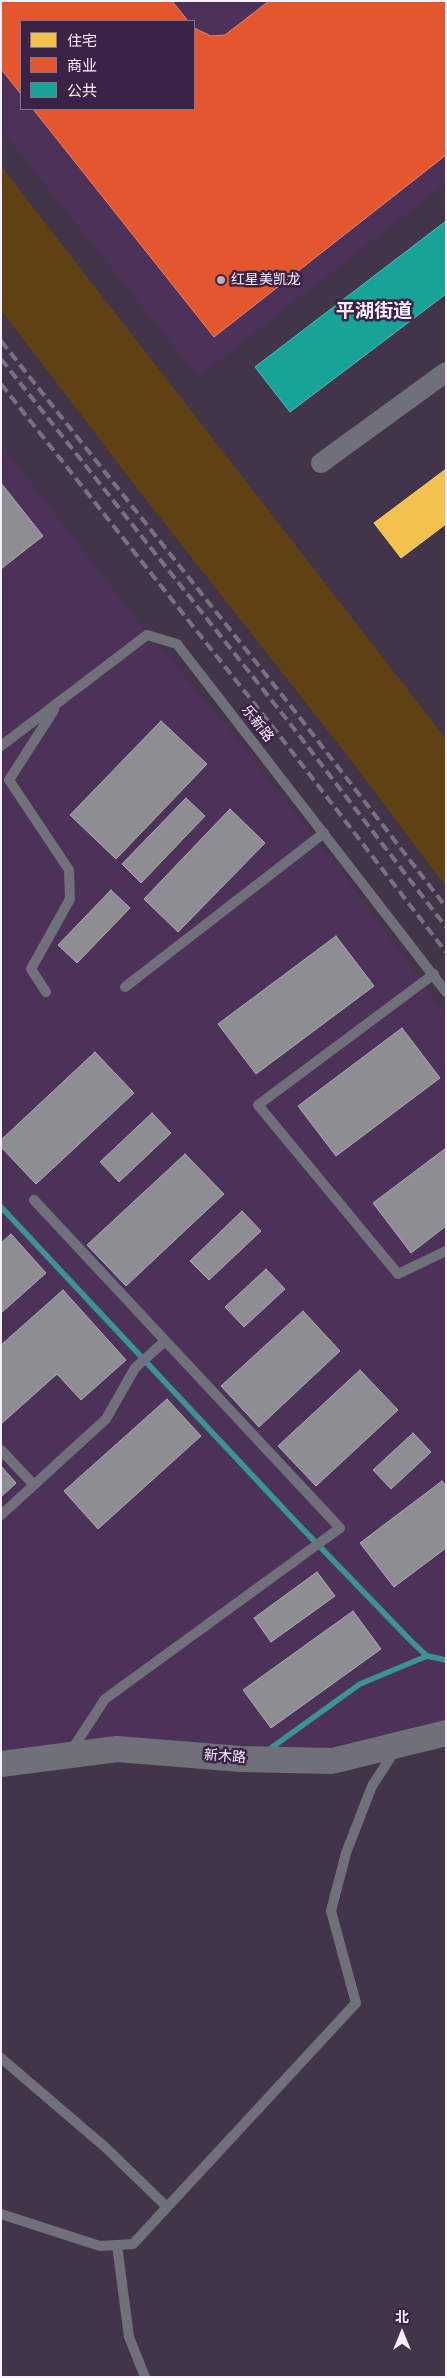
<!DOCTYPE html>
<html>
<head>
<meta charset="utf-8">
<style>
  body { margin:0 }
  #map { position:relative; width:447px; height:2378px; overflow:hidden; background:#423549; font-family:"Varela Round","Noto Sans SC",sans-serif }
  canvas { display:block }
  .frame { position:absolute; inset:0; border:2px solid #f8effd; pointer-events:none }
  .legend { position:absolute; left:20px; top:20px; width:175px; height:90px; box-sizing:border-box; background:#3b2346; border:1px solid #87758f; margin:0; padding:6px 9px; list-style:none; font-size:15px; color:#f8effd }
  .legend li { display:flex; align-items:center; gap:10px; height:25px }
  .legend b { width:25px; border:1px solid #87758f }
  .north { position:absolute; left:377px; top:2308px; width:50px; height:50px; -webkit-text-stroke:4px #3b2346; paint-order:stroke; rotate:0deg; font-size:14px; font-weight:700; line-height:20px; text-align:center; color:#f8effd }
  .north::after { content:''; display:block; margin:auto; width:18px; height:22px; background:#f8effd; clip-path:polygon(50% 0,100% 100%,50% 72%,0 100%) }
</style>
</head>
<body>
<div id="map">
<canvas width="447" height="2378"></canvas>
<div class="frame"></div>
<ul class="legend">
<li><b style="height:14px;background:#f2c14e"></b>住宅</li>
<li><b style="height:14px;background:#e4572e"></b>商业</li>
<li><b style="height:14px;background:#17a398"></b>公共</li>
</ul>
<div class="north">北</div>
</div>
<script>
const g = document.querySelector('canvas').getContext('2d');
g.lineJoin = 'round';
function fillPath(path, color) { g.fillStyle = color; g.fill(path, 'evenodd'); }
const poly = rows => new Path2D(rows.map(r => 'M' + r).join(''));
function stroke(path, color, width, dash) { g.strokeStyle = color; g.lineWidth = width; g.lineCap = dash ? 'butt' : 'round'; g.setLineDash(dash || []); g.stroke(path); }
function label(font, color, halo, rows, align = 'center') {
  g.font = font + ' "Varela Round","Noto Sans SC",sans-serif'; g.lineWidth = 5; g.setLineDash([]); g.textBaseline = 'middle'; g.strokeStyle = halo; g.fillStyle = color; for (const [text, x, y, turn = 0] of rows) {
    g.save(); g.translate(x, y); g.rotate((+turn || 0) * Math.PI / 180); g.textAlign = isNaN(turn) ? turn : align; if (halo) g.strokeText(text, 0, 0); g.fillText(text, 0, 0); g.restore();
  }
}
const built = poly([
  [1,1,446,1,446,183,198,377,1,130],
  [21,21,194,21,194,109,21,109],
  [1,444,134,616,240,742,342,872,446,1015,446,1722,331,1750,1,1754]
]);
const green = poly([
  [1,166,446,739,446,887,354,764,140,492,1,310]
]);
const homes = poly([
  [446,469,446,524,401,558,374,523,446,469]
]);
const shops = poly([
  [1,1,172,1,188,21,21,21,21,94,1,69,1,1],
  [269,1,446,1,446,155,214,337,33,109,194,109,194,28,211,36,225,35,269,1]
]);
const public = poly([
  [446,221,446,294,290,412,255,367,446,221]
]);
const industry = poly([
  [1,483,43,536,1,569,1,483],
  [161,721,207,764,116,859,70,815,161,721],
  [186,798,205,816,141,883,122,864,186,798],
  [230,809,265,843,178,932,144,899,230,809],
  [111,890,130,908,77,963,58,945,111,890],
  [336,936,374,986,256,1074,218,1024,336,936],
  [402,1028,440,1078,336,1156,298,1106,402,1028],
  [95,1052,134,1093,36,1184,1,1147,1,1140,95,1052],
  [152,1113,171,1133,119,1182,100,1162,152,1113],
  [446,1148,446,1226,411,1253,373,1203,446,1148],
  [185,1154,224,1194,126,1286,87,1245,185,1154],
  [242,1211,261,1231,209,1280,190,1261,242,1211],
  [11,1234,46,1273,1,1313,1,1243,11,1234],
  [266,1269,285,1289,244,1327,225,1307,266,1269],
  [63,1290,126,1360,81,1400,57,1374,1,1424,1,1345,63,1290],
  [303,1311,340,1351,259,1427,221,1386,303,1311],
  [360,1370,398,1410,316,1486,278,1446,360,1370],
  [167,1399,201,1436,98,1529,64,1491,167,1399],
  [413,1433,431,1452,391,1489,373,1470,413,1433],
  [1,1466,16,1483,1,1497,1,1466],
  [442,1481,446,1486,446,1548,394,1587,360,1543,442,1481],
  [317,1572,335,1596,271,1642,254,1618,317,1572],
  [353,1611,381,1649,271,1728,243,1690,353,1611]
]);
const stream = poly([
  [1,1207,296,1522,412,1642,427,1656,446,1660],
  [271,1748,360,1684,427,1656]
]);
const service = poly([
  [1,746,147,635,177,644,446,992],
  [434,974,258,1105,398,1274,446,1251],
  [125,987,324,833],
  [46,992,31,969,70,899,69,870,9,780,54,710],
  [34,1200,340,1528,105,1699,71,1751],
  [1,1450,34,1485],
  [1,1515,106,1419,135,1368,165,1341],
  [1,2058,105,2147,167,2207],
  [1,2214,100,2246,133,2244,356,2003,331,1911,346,1853,372,1786,396,1749],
  [117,2245,129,2337,145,2377]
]);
const minor = poly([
  [321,463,446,372]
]);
const tertiary = poly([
  [1,1764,117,1749,241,1759,332,1761,446,1733]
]);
const rail = poly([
  [1,341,297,714,446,907],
  [1,359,288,721,446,927],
  [1,384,276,731,446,952]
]);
const markers = [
  [221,280,5,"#b8aebe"]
];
const poiNames = [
  ["红星美凯龙",231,280]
];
const streetNames = [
  ["乐新路",257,724,52],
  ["新木路",225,1757,4]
];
const districtNames = [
  ["平湖街道",374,312]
];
fillPath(built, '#4c3159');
fillPath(green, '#5f4113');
fillPath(homes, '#f2c14e');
stroke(homes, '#f4cf82', 1);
fillPath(shops, '#e4572e');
stroke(shops, '#ea856c', 1);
fillPath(public, '#17a398');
stroke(public, '#5abab6', 1);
fillPath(industry, '#8d8d92');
stroke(industry, '#adaab2', 1);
stroke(stream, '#3c9394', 5.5);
stroke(service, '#70707a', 10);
stroke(minor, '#70707a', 20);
stroke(tertiary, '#70707a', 26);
stroke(rail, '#78727f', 4, [10, 5]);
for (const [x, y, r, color] of markers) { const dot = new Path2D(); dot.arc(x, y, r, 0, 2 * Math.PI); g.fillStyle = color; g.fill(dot); stroke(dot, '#3b2346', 2); }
label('14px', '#f8effd', '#3b2346', poiNames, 'left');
label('14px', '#f8effd', '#3b2346', streetNames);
label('bold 19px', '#f8effd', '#3b2346', districtNames);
</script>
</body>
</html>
